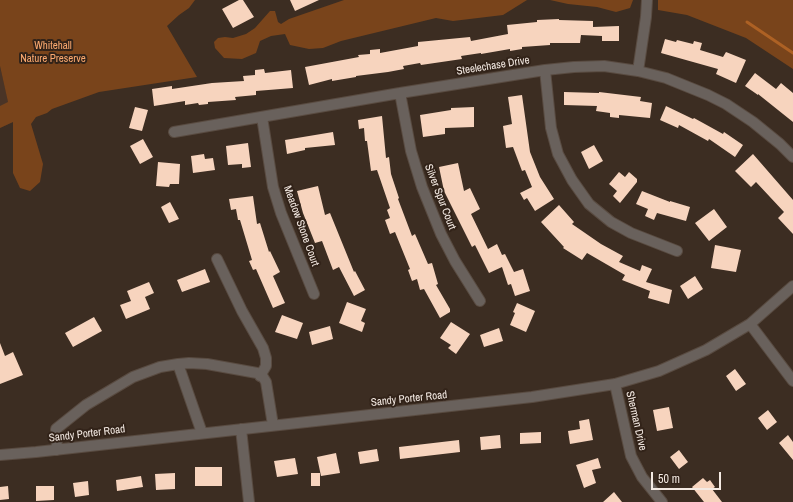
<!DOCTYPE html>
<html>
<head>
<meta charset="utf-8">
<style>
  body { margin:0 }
  #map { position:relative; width:793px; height:502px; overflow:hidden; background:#3c2d22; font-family:"Archivo Narrow",sans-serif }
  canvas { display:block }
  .scale { position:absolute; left:651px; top:472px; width:70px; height:18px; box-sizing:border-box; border:2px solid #f4eae3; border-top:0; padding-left:5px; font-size:12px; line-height:14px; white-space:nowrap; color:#f4eae3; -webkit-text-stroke:3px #322319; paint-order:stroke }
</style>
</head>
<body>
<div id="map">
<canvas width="793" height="502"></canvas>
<div class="scale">50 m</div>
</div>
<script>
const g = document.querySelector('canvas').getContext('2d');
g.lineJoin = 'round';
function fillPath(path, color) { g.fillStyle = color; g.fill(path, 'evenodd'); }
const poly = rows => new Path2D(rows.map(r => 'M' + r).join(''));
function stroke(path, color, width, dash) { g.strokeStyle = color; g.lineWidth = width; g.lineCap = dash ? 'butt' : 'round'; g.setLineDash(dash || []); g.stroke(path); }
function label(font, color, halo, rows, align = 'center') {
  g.font = font + ' "Archivo Narrow",sans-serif'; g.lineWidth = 4; g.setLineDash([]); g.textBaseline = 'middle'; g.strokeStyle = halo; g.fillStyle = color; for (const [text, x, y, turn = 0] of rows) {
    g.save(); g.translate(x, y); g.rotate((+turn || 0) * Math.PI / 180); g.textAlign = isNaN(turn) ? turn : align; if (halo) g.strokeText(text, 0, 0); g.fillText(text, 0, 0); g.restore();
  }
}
const built = poly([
  [0,66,13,122,0,128]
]);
const green = poly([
  [0,0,195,0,189,8,179,15,167,26,197,77,99,92,52,109,47,113,36,117,31,124,43,164,40,182,30,191,20,188,13,173,13,122,0,128,0,106,8,102,0,66],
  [344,0,527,0,503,15,453,21,436,18,341,41,323,48,309,49,290,45,285,34,271,36,260,41,256,53,242,59,224,58,215,48,214,42,218,38,225,37,233,38,246,34,255,28,270,11,275,11,278,22,281,24,289,19],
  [550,0,633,0,630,8,616,12,597,7,568,4],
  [658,0,793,0,793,69,746,38,687,15,658,10]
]);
const stream = poly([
  [747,22,793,53]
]);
const building = poly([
  [239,0,243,0,254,17,233,28,222,9],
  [290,0,319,0,295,11],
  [559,19,559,20,593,21,593,27,619,26,619,41,602,41,602,36,581,35,580,43,550,43,550,45,522,47,522,49,510,51,510,49,481,54,481,53,461,56,462,59,421,65,420,63,403,66,404,69,388,72,356,76,356,77,332,81,332,79,309,85,305,67,359,57,358,55,370,54,370,50,380,49,380,53,418,46,418,42,470,37,471,41,508,34,507,25,537,22,537,20],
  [665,39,676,42,677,40,693,44,694,41,702,43,700,50,723,57,726,52,746,60,736,83,716,74,718,69,661,53],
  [264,69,265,73,291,70,293,88,256,91,256,95,235,97,236,100,208,102,208,104,199,105,198,103,185,105,185,101,154,106,152,89,172,86,172,89,212,83,244,81,243,76,255,75,255,70],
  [755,73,776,89,781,83,793,93,793,122,758,94,758,95,745,86],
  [564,92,599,93,599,92,641,97,640,101,652,103,650,118,619,115,619,118,610,117,610,113,596,111,597,106,564,105],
  [522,95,530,152,540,177,554,199,535,211,527,198,524,200,520,193,532,187,525,170,522,171,513,147,506,148,503,126,512,124,508,97],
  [666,106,693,119,694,118,723,134,724,132,743,145,735,157,709,139,708,141,679,125,678,128,660,120],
  [135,107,148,110,142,131,129,128],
  [474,107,474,127,445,128,445,134,423,137,420,115,451,110,451,108],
  [382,116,386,158,389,157,391,174,399,198,398,199,412,236,415,234,428,264,432,263,438,284,436,285,450,309,450,312,440,318,424,289,420,290,417,279,412,281,408,270,410,269,395,232,390,234,385,220,390,218,387,210,390,208,377,170,371,171,367,141,365,141,364,128,359,129,358,120],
  [333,132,335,145,305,148,305,150,287,154,285,140],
  [143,139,153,157,140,164,130,146],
  [248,143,251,167,242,168,242,164,228,165,226,146],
  [594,145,603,161,589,169,581,152],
  [204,154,205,159,213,158,215,170,193,173,191,156],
  [753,154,793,200,793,234,778,218,784,212,756,182,751,187,735,171],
  [158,162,180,164,179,184,170,184,169,187,156,186],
  [458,163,464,191,470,188,480,209,471,214,488,249,497,244,502,255,505,254,514,272,523,269,530,291,515,296,511,284,508,285,502,267,489,273,475,245,472,247,444,191,439,167],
  [619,172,625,177,629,172,637,179,637,182,620,203,613,196,617,191,609,184],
  [318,186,325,215,330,213,354,272,355,271,365,290,354,296,339,267,333,270,322,241,315,243,303,213,297,191],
  [642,191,670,202,670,201,690,207,686,221,657,213,654,220,645,216,648,209,636,204],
  [253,196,257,224,260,223,269,252,270,251,280,272,273,276,285,303,273,308,256,269,253,270,249,261,252,260,240,220,238,220,236,209,231,210,229,199],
  [170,202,179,219,169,223,161,207],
  [559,205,574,222,572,224,601,244,623,256,619,262,640,271,642,265,652,269,646,282,672,290,669,304,648,298,650,291,622,280,625,275,587,253,582,260,563,248,564,247,541,222],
  [714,209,727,227,709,241,695,223],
  [715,245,741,250,736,272,711,268],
  [205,269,210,282,182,292,177,280],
  [695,276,703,289,688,299,680,286],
  [149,282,154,293,145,297,150,309,126,319,120,305,131,301,127,291],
  [347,302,366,309,361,321,365,323,362,332,339,323],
  [517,303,535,311,526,332,510,325,515,313,513,312],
  [282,315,303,323,297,339,275,332],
  [94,317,102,331,73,347,65,333],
  [451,322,470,334,456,354,448,348,451,345,440,338],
  [330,326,333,339,312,345,309,332],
  [499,328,503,341,484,347,480,335],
  [0,343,5,356,13,352,23,375,0,384],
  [735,369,746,384,736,391,726,376],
  [669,407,673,428,657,431,653,410],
  [768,410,777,422,767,430,758,418],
  [589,419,593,440,570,444,568,431,580,429,579,421],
  [541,432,541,443,520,444,520,433],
  [500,435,501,448,481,450,480,437],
  [788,435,793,442,793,460,779,443],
  [459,440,460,452,400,459,399,447],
  [377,449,379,461,360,464,358,452],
  [679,450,688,462,679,469,670,457],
  [336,453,340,473,321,476,317,457],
  [295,458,298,474,277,477,274,461],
  [598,458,601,468,592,470,596,483,584,488,576,465],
  [195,467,222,467,222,486,195,486],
  [175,473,175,489,156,490,155,474],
  [311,473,320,473,320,486,311,486],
  [141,476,143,487,117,491,116,480],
  [703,478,707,482,710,480,715,487,712,489,722,502,704,502,692,487],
  [88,481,89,495,75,497,73,483],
  [8,486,9,499,0,500,0,487],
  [36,486,54,486,54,500,36,501],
  [614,492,622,502,603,502]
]);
const minor = poly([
  [545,70,551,128,558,154,572,180,589,204,611,222,631,233,677,251],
  [638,71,646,17,647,0],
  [400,93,411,151,422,187,441,234,455,261,480,301],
  [262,117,273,187,281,213,314,294],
  [174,132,400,93,545,70,574,67,604,66,638,71,666,78,708,95,726,104,753,122,780,144,793,157],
  [217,259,242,311,263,348,266,358,266,366,260,376],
  [750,324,793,381],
  [178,364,189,363,207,364,257,373,263,377,266,382,273,425],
  [615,384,631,456,642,477,662,502],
  [241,429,249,502],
  [57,450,56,429,86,405,133,377,160,367,178,364,202,433],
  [0,455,36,452,532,397,615,384,659,371,706,350,750,324,793,286]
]);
const parkNames = [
  ["Whitehall",53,46],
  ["Nature Preserve",53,59]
];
const streetNames = [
  ["Steelechase Drive",493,66,-9],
  ["Silver Spur Court",440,197,69],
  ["Meadow Stone Court",301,226,70],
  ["Sandy Porter Road",409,399,-6],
  ["Sherman Drive",636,421,77],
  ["Sandy Porter Road",87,434,-7]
];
fillPath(built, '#4a3426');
fillPath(green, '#79441b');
stroke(stream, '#ad6124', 3);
fillPath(building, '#f7d4be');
stroke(minor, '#594b41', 12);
stroke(minor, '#69615c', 10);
label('11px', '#fba96f', '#322319', parkNames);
label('11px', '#f4eae3', '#322319', streetNames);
</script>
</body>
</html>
